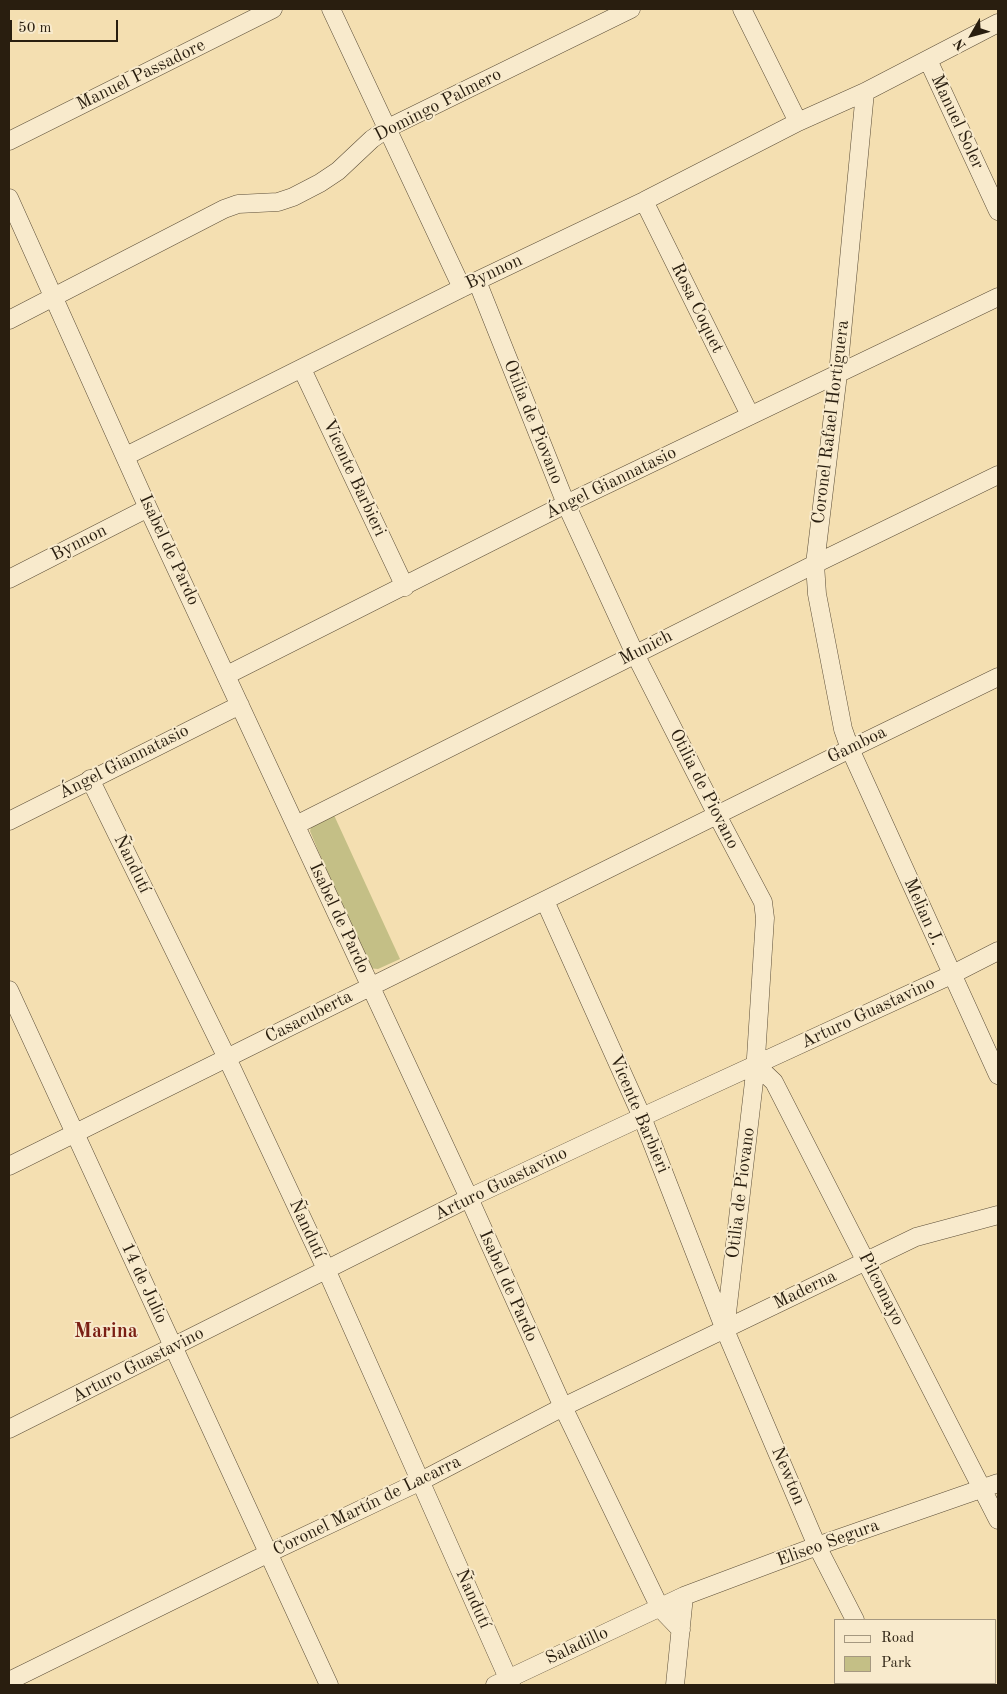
<!DOCTYPE html>
<html>
<head>
<meta charset="utf-8">
<style>
  body { margin:0 }
  #map { position:relative; width:1007px; height:1694px; overflow:hidden; background:#f4dfb1; font-family:"Old Standard TT",serif }
  canvas { display:block }
  .frame { position:absolute; inset:0; border:10px solid #291e0f; pointer-events:none }
  .legend { position:absolute; left:834px; top:1619px; width:162px; height:65px; box-sizing:border-box; background:#f8eacc; border:1px solid #a59880; margin:0; padding:6px 9px; list-style:none; font-size:15px; color:#291e0f }
  .legend li { display:flex; align-items:center; gap:10px; height:25px }
  .legend b { width:25px; border:1px solid #a59880 }
  .north { position:absolute; left:947px; top:10px; width:50px; height:50px; -webkit-text-stroke:4px #f8eacc; paint-order:stroke; rotate:232deg; font-size:14px; font-weight:700; line-height:20px; text-align:center; color:#291e0f }
  .north::after { content:''; display:block; margin:auto; width:18px; height:22px; background:#291e0f; clip-path:polygon(50% 0,100% 100%,50% 72%,0 100%) }
  .scale { position:absolute; left:10px; top:20px; width:108px; height:22px; box-sizing:border-box; border:2px solid #291e0f; border-top:0; padding-left:6px; font-size:15px; line-height:18px; white-space:nowrap; color:#291e0f; -webkit-text-stroke:4px #f8eacc; paint-order:stroke }
</style>
</head>
<body>
<div id="map">
<canvas width="1007" height="1694"></canvas>
<div class="frame"></div>
<ul class="legend">
<li><b style="height:6px;background:#f8eacc"></b>Road</li>
<li><b style="height:14px;background:#c4bf86"></b>Park</li>
</ul>
<div class="north">N</div>
<div class="scale">50 m</div>
</div>
<script>
const g = document.querySelector('canvas').getContext('2d');
g.lineJoin = 'round';
function fillPath(path, color) { g.fillStyle = color; g.fill(path, 'evenodd'); }
const poly = rows => new Path2D(rows.map(r => 'M' + r).join(''));
function stroke(path, color, width, dash) { g.strokeStyle = color; g.lineWidth = width; g.lineCap = dash ? 'butt' : 'round'; g.setLineDash(dash || []); g.stroke(path); }
function label(font, color, halo, rows, align = 'center') {
  g.font = font + ' "Old Standard TT",serif'; g.lineWidth = 4; g.setLineDash([]); g.textBaseline = 'middle'; g.strokeStyle = halo; g.fillStyle = color; for (const [text, x, y, turn = 0] of rows) {
    g.save(); g.translate(x, y); g.rotate((+turn || 0) * Math.PI / 180); g.textAlign = isNaN(turn) ? turn : align; if (halo) g.strokeText(text, 0, 0); g.fillText(text, 0, 0); g.restore();
  }
}
const green = poly([
  [333,813,400,959,378,969,368,968,365,963,310,831,312,824]
]);
const minor = poly([
  [331,9,462,288],
  [742,9,798,122],
  [928,60,998,211],
  [865,92,838,374,815,564,817,594,843,729,850,749,998,1075],
  [9,141,273,9],
  [9,198,148,508,469,1198,563,1407,660,1608,681,1630],
  [644,201,750,415],
  [477,281,566,504,635,654,717,815,763,902,765,918,755,1073,725,1330],
  [9,320,224,209,238,204,278,202,293,197,320,183,338,171,372,139,388,128,631,9],
  [302,369,405,587],
  [126,456,462,288,644,201,798,122,865,92,998,23],
  [9,579,148,508],
  [227,675,566,504,998,297],
  [90,779,227,1058,326,1269,511,1685],
  [9,821,240,705],
  [296,825,815,564,998,475],
  [545,901,642,1117,725,1330,817,1546,855,1620],
  [9,990,329,1685],
  [755,1064,774,1082,998,1520],
  [9,1166,850,749,998,677],
  [9,1429,469,1198,642,1117,951,975,998,951],
  [9,1681,269,1553,421,1481,563,1407,916,1237,998,1215],
  [891,1683,893,1685],
  [495,1685,684,1596,817,1546,998,1483],
  [675,1685,684,1596]
]);
const streetNames = [
  ["Manuel Passadore",141,75,-26],
  ["Domingo Palmero",438,105,-27],
  ["Manuel Soler",957,122,65],
  ["Bynnon",494,272,-25],
  ["Rosa Coquet",697,308,64],
  ["Otilia de Piovano",533,422,68],
  ["Coronel Rafael Hortiguera",831,422,-83],
  ["Vicente Barbieri",354,478,65],
  ["Ángel Giannatasio",611,483,-26],
  ["Bynnon",79,543,-27],
  ["Isabel de Pardo",169,550,65],
  ["Munich",646,648,-27],
  ["Gamboa",857,745,-26],
  ["Ángel Giannatasio",124,762,-27],
  ["Otilia de Piovano",704,789,63],
  ["Ñandutí",132,864,64],
  ["Melian J.",923,912,66],
  ["Isabel de Pardo",339,918,65],
  ["Arturo Guastavino",868,1013,-25],
  ["Casacuberta",309,1017,-27],
  ["Vicente Barbieri",639,1114,67],
  ["Arturo Guastavino",501,1184,-26],
  ["Otilia de Piovano",741,1193,-83],
  ["Ñandutí",307,1229,65],
  ["14 de Julio",144,1283,65],
  ["Isabel de Pardo",508,1286,66],
  ["Pilcomayo",881,1289,63],
  ["Maderna",805,1290,-26],
  ["Arturo Guastavino",138,1365,-27],
  ["Newton",788,1476,67],
  ["Coronel Martín de Lacarra",367,1506,-26],
  ["Eliseo Segura",828,1543,-20],
  ["Ñandutí",473,1599,66],
  ["Saladillo",577,1646,-25]
];
const quarterNames = [
  ["Marina",106,1332]
];
fillPath(green, '#c4bf86');
stroke(minor, '#5c4e38', 19);
stroke(minor, '#f8eacc', 18);
label('18px', '#291e0f', '#f8eacc', streetNames);
label('bold 20px', '#7a1f14', '#f8eacc', quarterNames);
</script>
</body>
</html>
